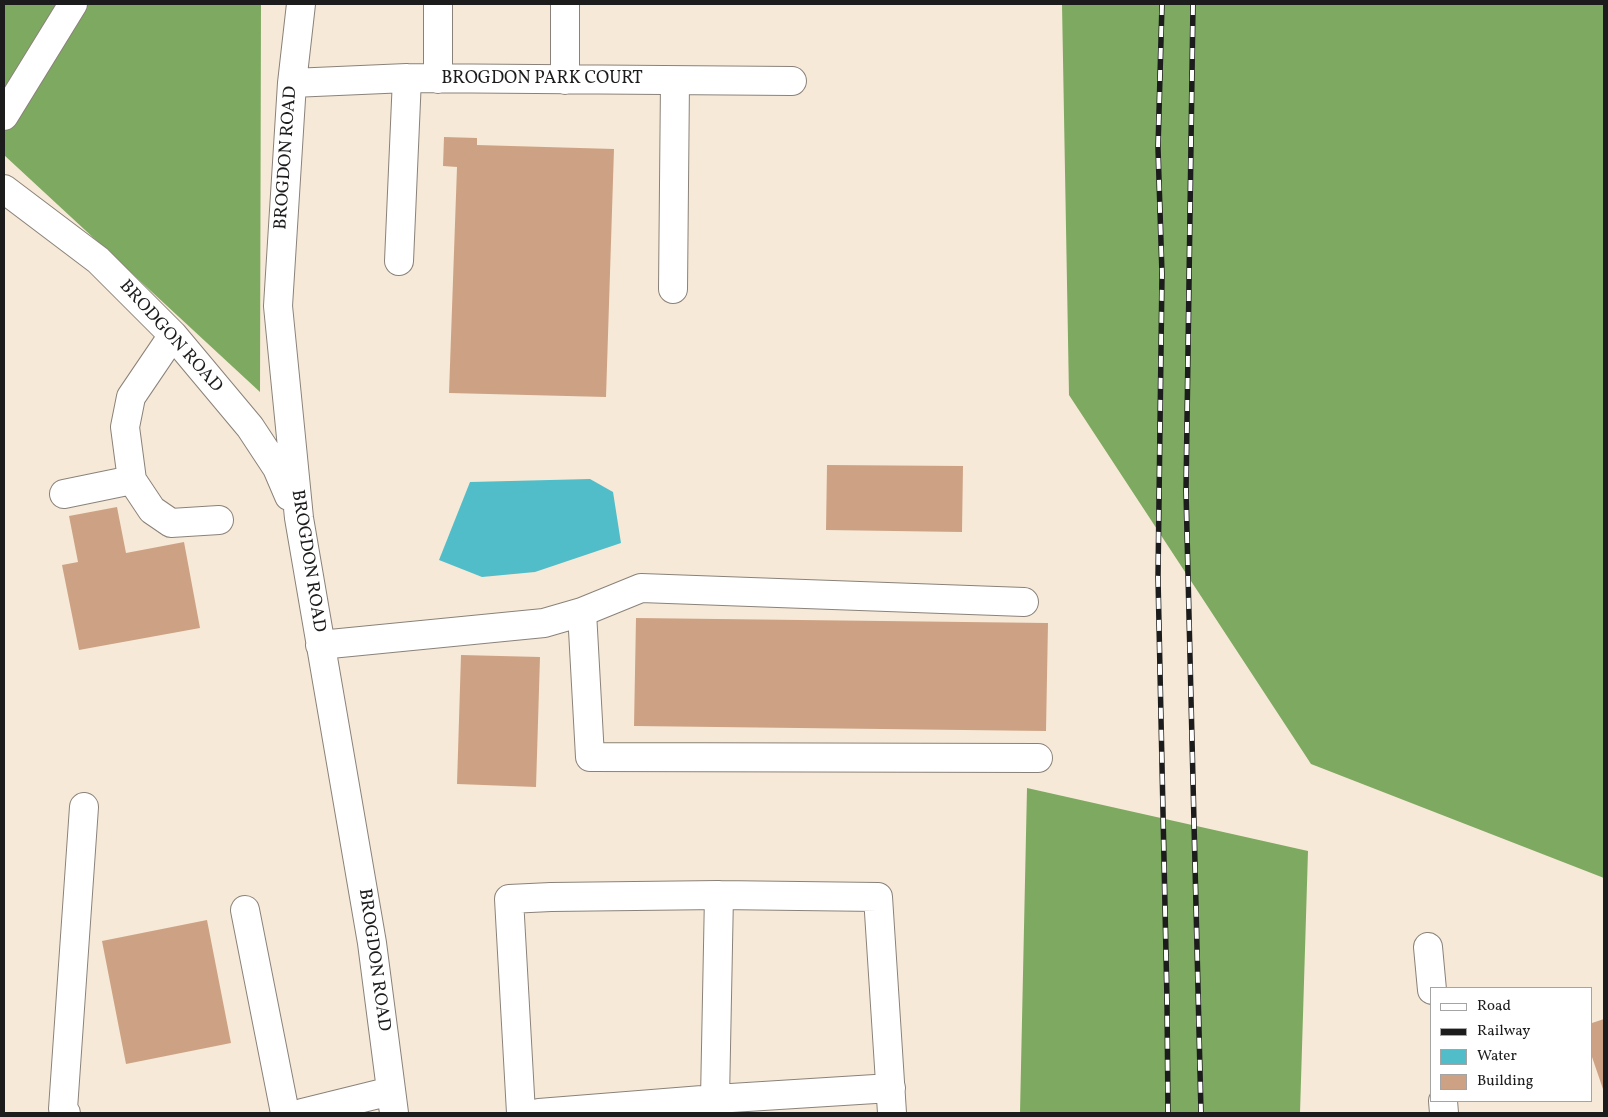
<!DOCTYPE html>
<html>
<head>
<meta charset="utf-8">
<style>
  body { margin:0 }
  #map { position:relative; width:1608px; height:1117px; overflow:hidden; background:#f7e9d7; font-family:Vollkorn,serif }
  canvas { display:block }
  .frame { position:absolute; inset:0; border:5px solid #1c1c1c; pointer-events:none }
  .legend { position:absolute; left:1430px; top:987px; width:162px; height:115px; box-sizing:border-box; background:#fff; border:1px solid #a4a4a4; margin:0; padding:6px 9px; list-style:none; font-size:15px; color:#1c1c1c }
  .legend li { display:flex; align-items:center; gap:10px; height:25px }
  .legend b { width:25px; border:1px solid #a4a4a4 }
</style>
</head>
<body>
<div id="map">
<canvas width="1608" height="1117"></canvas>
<div class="frame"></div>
<ul class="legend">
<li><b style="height:6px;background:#fff"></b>Road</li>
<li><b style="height:6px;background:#1c1c1c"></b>Railway</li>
<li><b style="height:14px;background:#50bdc9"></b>Water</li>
<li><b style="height:14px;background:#cda284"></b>Building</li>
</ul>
</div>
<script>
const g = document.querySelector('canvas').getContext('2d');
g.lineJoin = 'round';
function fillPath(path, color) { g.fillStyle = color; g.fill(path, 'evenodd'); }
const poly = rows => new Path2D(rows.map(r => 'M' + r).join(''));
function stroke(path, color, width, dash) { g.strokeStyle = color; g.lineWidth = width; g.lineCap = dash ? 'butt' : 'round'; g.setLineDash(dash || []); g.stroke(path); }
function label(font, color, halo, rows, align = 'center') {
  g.font = font + ' Vollkorn,serif'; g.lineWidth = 4; g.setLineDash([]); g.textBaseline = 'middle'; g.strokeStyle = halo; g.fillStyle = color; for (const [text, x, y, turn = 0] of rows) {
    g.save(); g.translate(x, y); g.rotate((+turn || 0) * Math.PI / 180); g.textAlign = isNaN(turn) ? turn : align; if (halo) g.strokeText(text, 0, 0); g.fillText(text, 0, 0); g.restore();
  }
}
const forest = poly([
  [4,4,261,4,260,392,4,155],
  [1062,4,1604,4,1604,878,1311,764,1069,395],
  [1027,788,1308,851,1300,1113,1020,1113]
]);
const water = poly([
  [590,479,613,492,621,543,535,572,482,577,439,560,470,482]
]);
const building = poly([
  [444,137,477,138,477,145,614,149,606,397,449,393,457,167,443,166],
  [827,465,963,466,962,532,826,530],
  [117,507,126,553,184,542,200,628,79,650,62,565,78,562,69,516],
  [636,618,1048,623,1046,731,634,726],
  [461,655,540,657,536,787,457,784],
  [207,920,231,1043,126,1064,102,941],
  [1604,1019,1604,1092,1592,1057,1592,1023]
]);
const minor = poly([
  [301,4,292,83,278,306,299,518,372,943,394,1113],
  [438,4,438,79],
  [565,4,565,80],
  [292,83,407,78,792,81],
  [4,116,73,4],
  [4,189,98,260,173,335,250,427,277,468,289,496],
  [399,261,407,78],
  [673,289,675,81],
  [173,335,131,397,125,427,132,480,152,510,171,523,219,520],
  [64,494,132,480],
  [582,612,590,757,1038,758],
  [320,645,544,623,582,612,641,588,1024,602],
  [719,895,715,1099,891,1088],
  [245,910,285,1113],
  [1428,947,1432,990],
  [1443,1101,1444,1113],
  [66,1113,63,1109,84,807],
  [302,1113,391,1091],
  [521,1113,509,899,551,897,719,895,878,897,892,1113],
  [539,1113,715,1099,716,1113]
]);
const rail = poly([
  [1162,4,1158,148,1162,274,1158,577,1167,1001,1168,1113],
  [1193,4,1186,491,1201,1113]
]);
const streetNames = [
  ["BROGDON PARK COURT",542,80],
  ["BROGDON ROAD",287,158,-86],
  ["BRODGON ROAD",170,337,48],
  ["BROGDON ROAD",307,561,81],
  ["BROGDON ROAD",373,960,82]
];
fillPath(forest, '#7ea961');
fillPath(water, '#50bdc9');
fillPath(building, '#cda284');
stroke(minor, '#8a827a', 30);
stroke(minor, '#fff', 28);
stroke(rail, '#1c1c1c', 5.5);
stroke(rail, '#fff', 4, [11]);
label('18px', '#1c1c1c', '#fff', streetNames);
</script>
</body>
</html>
